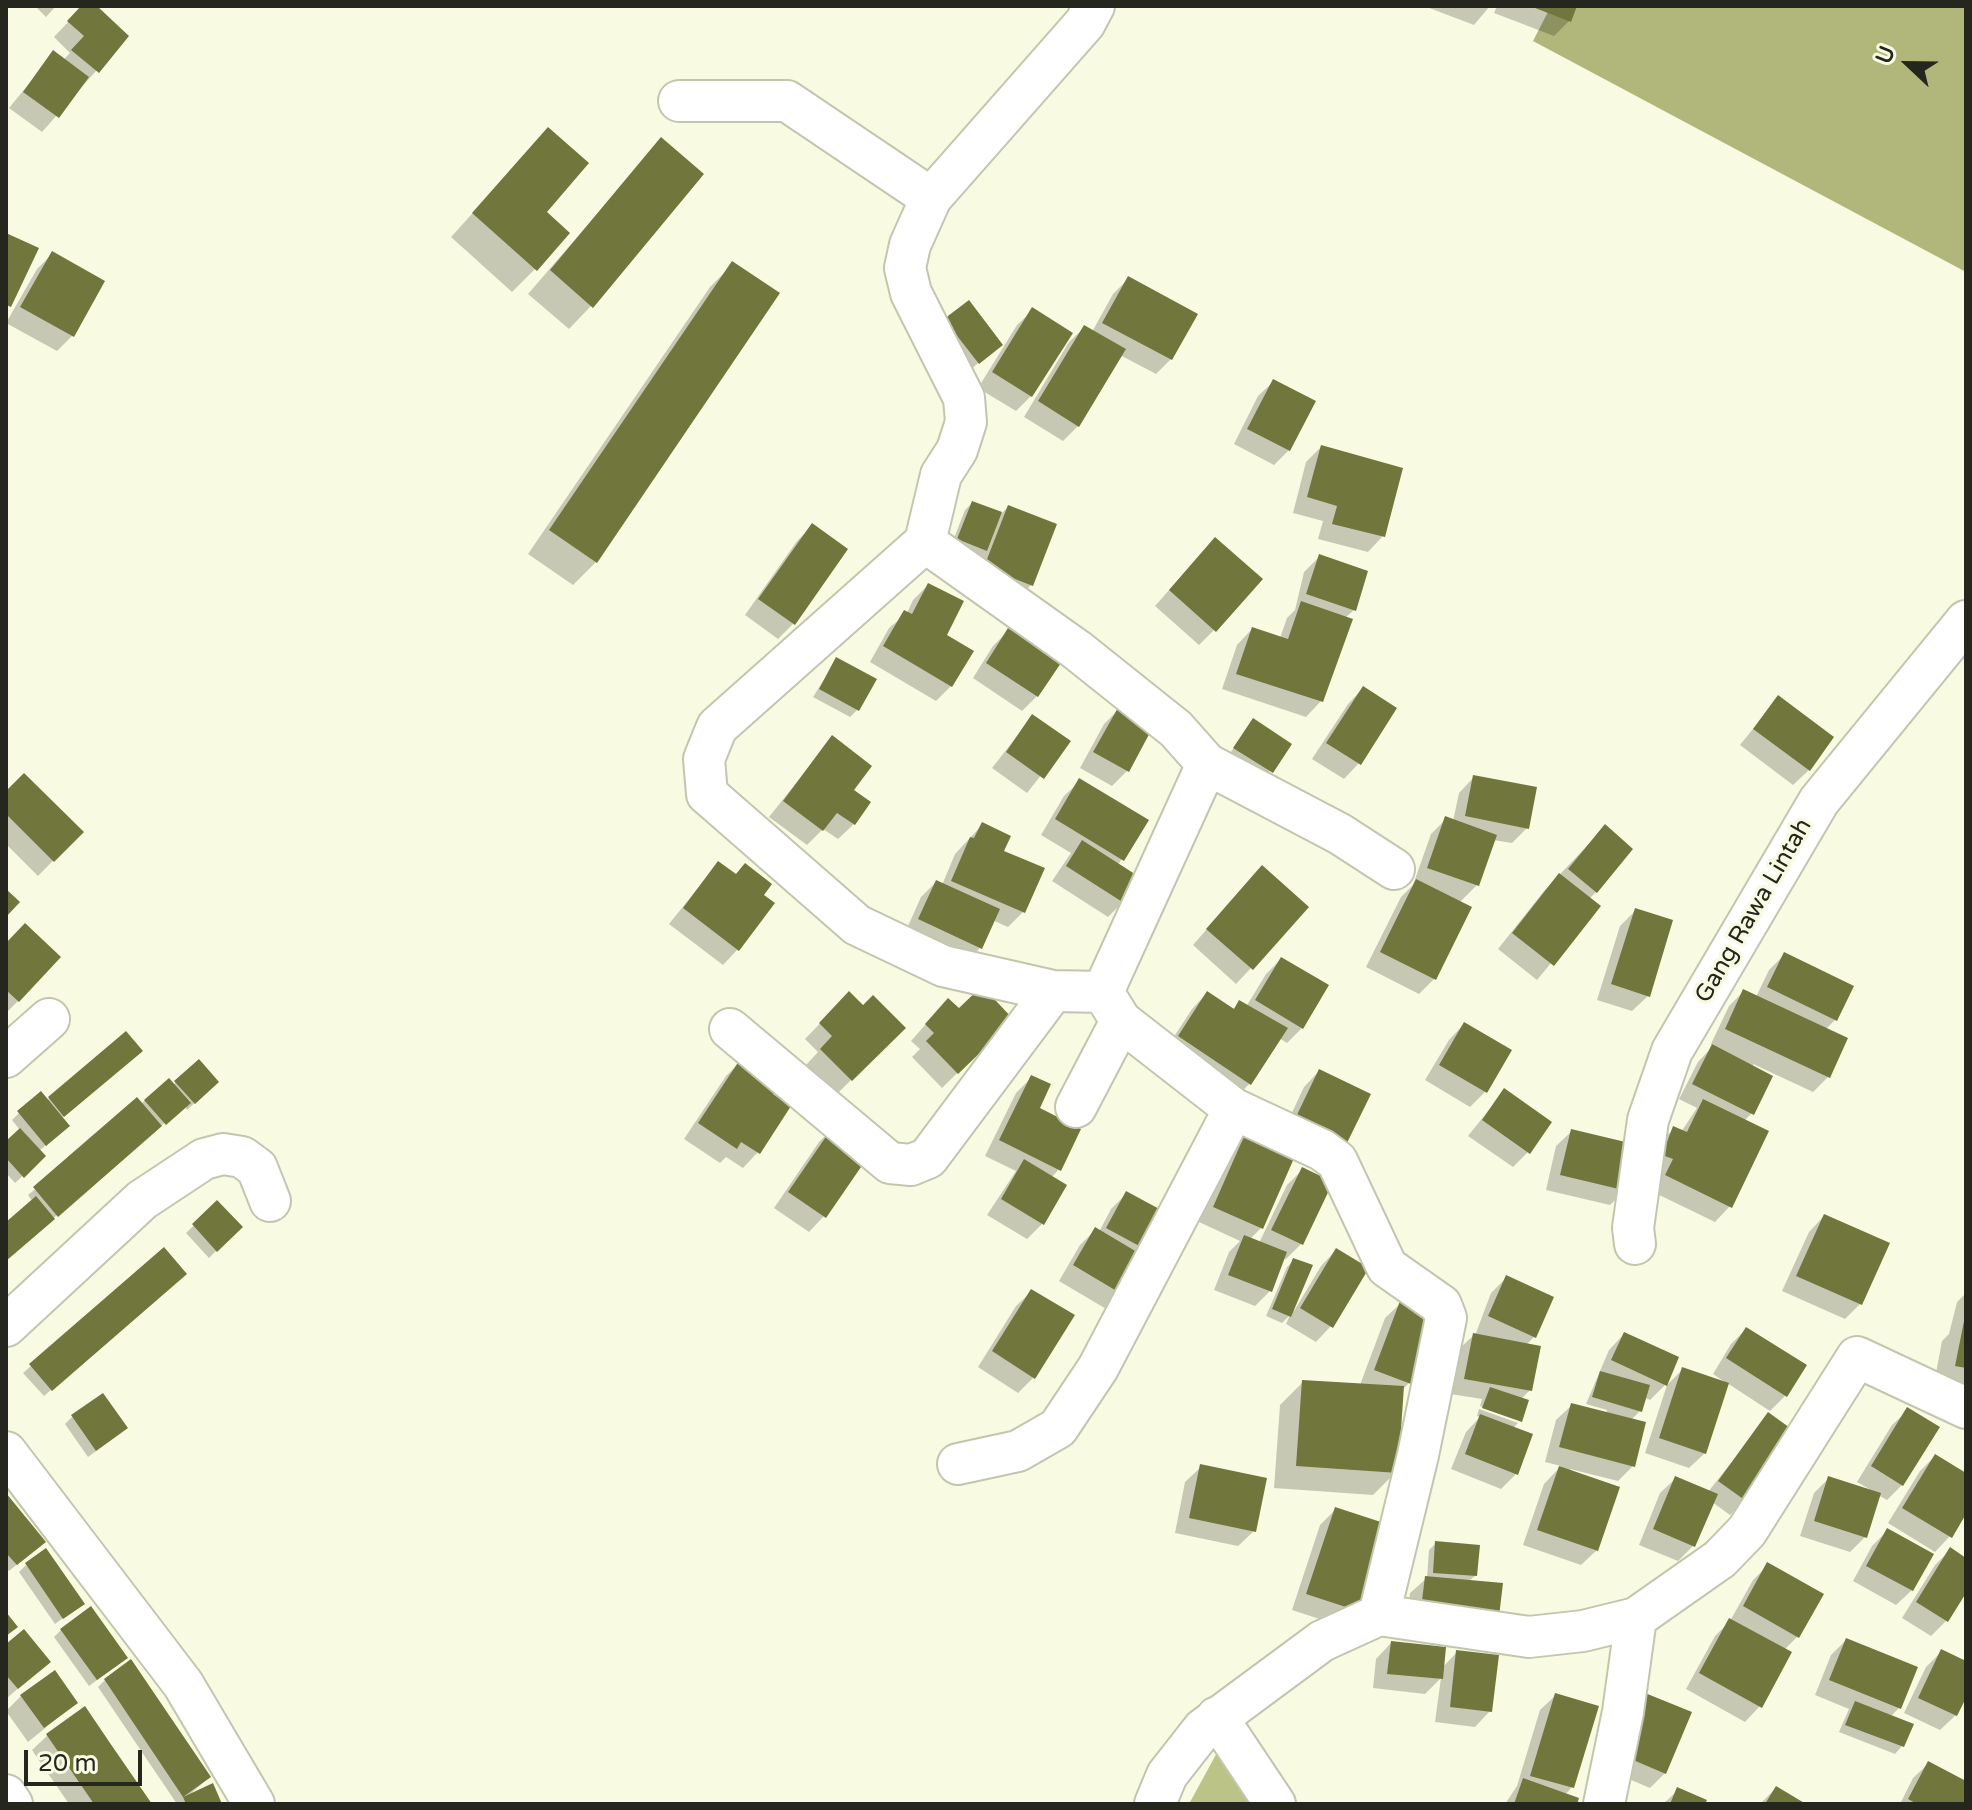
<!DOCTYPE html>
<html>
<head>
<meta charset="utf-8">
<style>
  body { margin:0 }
  #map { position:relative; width:1972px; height:1810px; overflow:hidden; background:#f8fbe2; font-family:"Varela Round",sans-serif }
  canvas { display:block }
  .frame { position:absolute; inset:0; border:8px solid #25261d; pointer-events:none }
  .north { position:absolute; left:1868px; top:24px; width:80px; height:80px; -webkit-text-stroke:6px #f8fbe2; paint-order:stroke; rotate:292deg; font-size:22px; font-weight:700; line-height:32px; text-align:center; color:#25261d }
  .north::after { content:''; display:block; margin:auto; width:28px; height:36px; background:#25261d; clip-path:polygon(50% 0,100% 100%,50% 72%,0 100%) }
  .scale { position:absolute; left:24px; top:1750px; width:118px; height:36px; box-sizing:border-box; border:4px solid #25261d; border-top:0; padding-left:10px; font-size:24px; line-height:28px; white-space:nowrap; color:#25261d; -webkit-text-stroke:6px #f8fbe2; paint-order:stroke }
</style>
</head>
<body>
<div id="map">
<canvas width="1972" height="1810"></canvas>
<div class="frame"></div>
<div class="north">U</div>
<div class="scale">20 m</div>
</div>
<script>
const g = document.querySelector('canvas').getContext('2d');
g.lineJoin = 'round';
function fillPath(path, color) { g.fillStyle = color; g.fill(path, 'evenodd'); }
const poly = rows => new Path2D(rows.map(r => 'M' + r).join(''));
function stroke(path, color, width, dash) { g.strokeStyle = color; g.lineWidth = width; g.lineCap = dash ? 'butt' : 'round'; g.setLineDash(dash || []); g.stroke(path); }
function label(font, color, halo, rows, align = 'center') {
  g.font = font + ' "Varela Round",sans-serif'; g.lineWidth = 7; g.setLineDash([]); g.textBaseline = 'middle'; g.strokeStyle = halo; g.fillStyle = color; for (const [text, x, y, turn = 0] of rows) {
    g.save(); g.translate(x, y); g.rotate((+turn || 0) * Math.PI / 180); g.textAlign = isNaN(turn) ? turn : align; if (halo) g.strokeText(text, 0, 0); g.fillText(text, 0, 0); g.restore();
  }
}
const forest = poly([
  [1551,6,1966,6,1966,272,1533,41]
]);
const water = poly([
  [1225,1738,1266,1804,1189,1804]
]);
const shadow = poly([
  [35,6,56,6,46,17],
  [83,6,94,6,126,37,42,132,9,108,54,53,63,60,70,53,54,37],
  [1424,6,1490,6,1474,25],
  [1497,6,1575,6,1569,21,1554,36,1494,13],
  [548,130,535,269,512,292,451,237],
  [661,140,591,306,569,329,528,294],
  [52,254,103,282,72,336,57,351,6,323,37,269],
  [733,264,596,562,573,585,528,554,710,287],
  [1128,279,1171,359,1156,374,1120,355,1078,426,1063,441,1024,417,1069,342,1085,327,1092,332,1113,294],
  [1033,310,1031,396,1016,411,978,388,1017,325],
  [945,320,1000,344,962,377],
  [1274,381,1289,450,1274,465,1234,444,1258,396],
  [1321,447,1383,536,1368,552,1318,539,1323,521,1293,513,1306,462],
  [972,503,1001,514,1008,507,1031,585,1016,600,951,546,965,510],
  [812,526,794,623,778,639,745,615,797,541],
  [1200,555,1214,630,1199,645,1155,606],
  [1319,557,1354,610,1345,618,1321,701,1306,717,1222,689,1237,645,1252,629,1280,638,1287,618,1295,610,1304,572],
  [928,585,944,635,951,686,936,701,870,662,889,628,907,613,913,600],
  [1008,631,1037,696,1022,711,973,678,993,646],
  [837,659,857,710,850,717,813,697],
  [1363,688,1359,763,1344,779,1312,759,1348,704],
  [1778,698,1809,770,1793,785,1740,745],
  [1119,709,1128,770,1112,786,1080,768,1104,724],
  [1032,717,1068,741,1027,793,992,768],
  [1253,721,1289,744,1264,779,1228,756],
  [832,738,851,791,854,824,838,839,823,829,807,845,769,817],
  [1474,777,1527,828,1512,843,1493,840,1477,885,1459,903,1434,979,1419,994,1366,967,1401,897,1413,885,1431,834,1446,819,1453,821,1459,793],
  [1080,781,1146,821,1118,865,1123,902,1108,917,1052,881,1071,853,1041,835,1064,796],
  [6,793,81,832,38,876,6,844],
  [983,824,1002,852,1023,912,1008,927,992,920,980,948,965,963,904,935,921,897,936,882,942,885,955,854],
  [1605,827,1596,892,1589,899,1598,906,1537,980,1498,949,1544,891],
  [718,863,761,896,738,949,723,965,669,924],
  [1247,883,1251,968,1236,984,1193,945],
  [1635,911,1648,996,1632,1011,1597,1000,1620,926],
  [6,945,18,1001,6,1013],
  [1785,954,1835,1020,1825,1030,1828,1077,1813,1092,1753,1064,1752,1113,1744,1121,1730,1206,1715,1222,1651,1191,1658,1144,1674,1129,1681,1132,1697,1108,1679,1099,1698,1062,1714,1045,1711,1044,1729,1006,1744,991,1756,997,1769,970],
  [1281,959,1302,1028,1287,1043,1279,1038,1250,1083,1235,1099,1164,1052,1192,1009,1207,993,1232,1010,1240,1003,1246,1007,1266,974],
  [863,1008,903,1028,836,1095,806,1065,818,1052,805,1039,834,1009],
  [959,1011,1011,1020,942,1088,912,1057,920,1049,911,1041,933,1016],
  [1464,1024,1486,1091,1470,1107,1425,1080,1449,1040],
  [126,1034,133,1058,61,1118,60,1133,39,1151,44,1156,15,1183,6,1173,6,1143,20,1130,12,1120,19,1113,46,1101],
  [741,1061,770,1095,758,1152,743,1168,726,1157,720,1163,684,1139,726,1076],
  [198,1062,217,1082,187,1110,185,1107,157,1129,6,1259,6,1225,33,1202,28,1195,169,1081,173,1085],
  [1319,1071,1345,1144,1281,1136,1304,1087],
  [1032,1077,1037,1109,1059,1169,1051,1178,1042,1224,1027,1239,987,1215,1016,1171,985,1156,1016,1093],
  [1504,1091,1528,1152,1513,1167,1468,1136],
  [834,1127,824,1216,809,1232,774,1208,819,1142],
  [1572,1131,1626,1190,1610,1205,1546,1190,1556,1146],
  [1246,1137,1261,1228,1250,1239,1259,1243,1287,1185,1302,1170,1301,1244,1286,1259,1283,1258,1270,1291,1255,1306,1214,1290,1229,1252,1240,1241,1199,1222,1231,1152],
  [1126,1194,1153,1253,1108,1310,1059,1281,1080,1245,1095,1230,1099,1232,1111,1209],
  [217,1203,240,1227,209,1258,186,1233],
  [1824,1216,1860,1304,1845,1319,1782,1291,1809,1232],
  [164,1250,177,1281,44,1396,23,1373],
  [1336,1250,1331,1326,1316,1342,1286,1324,1290,1315,1282,1323,1266,1316,1287,1267,1294,1260,1294,1311,1321,1266],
  [1506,1278,1534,1337,1526,1345,1530,1390,1521,1399,1519,1422,1519,1419,1480,1406,1482,1399,1450,1394,1458,1350,1476,1333,1491,1293],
  [1032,1291,1033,1378,1018,1393,978,1367,1016,1306],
  [1966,1293,1966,1408,1933,1389,1942,1341,1949,1334,1957,1302],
  [1401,1303,1434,1316,1409,1383,1402,1390,1396,1472,1373,1495,1274,1488,1280,1405,1303,1382,1360,1385,1385,1318],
  [1746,1329,1786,1395,1770,1411,1727,1383,1705,1453,1689,1468,1645,1453,1667,1385,1682,1370,1726,1383,1713,1374,1731,1344],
  [1624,1334,1665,1385,1650,1400,1644,1397,1640,1411,1631,1420,1633,1466,1618,1481,1570,1469,1597,1550,1581,1565,1523,1545,1544,1484,1561,1466,1545,1462,1556,1420,1572,1405,1606,1414,1607,1410,1586,1404,1609,1350],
  [1479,1409,1518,1423,1513,1428,1516,1474,1501,1489,1451,1469,1466,1432,1480,1417,1477,1416],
  [1908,1410,1902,1485,1887,1500,1878,1495,1865,1537,1850,1552,1800,1536,1814,1493,1829,1478,1871,1490,1857,1482,1892,1425],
  [1769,1415,1745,1500,1730,1515,1712,1502,1693,1546,1678,1561,1639,1545,1660,1493,1676,1478,1708,1492],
  [72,1417,118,1435,88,1457,65,1424],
  [1935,1456,1966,1475,1966,1510,1950,1536,1935,1552,1888,1523,1920,1471],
  [1201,1467,1254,1531,1238,1546,1175,1533,1185,1482],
  [6,1495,36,1549,9,1571,6,1568],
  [1336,1509,1387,1526,1344,1627,1292,1610,1320,1525],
  [1887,1531,1912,1590,1896,1605,1853,1581,1872,1546],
  [1436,1543,1475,1576,1406,1632,1410,1593,1427,1578,1429,1550],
  [1950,1550,1966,1560,1966,1589,1946,1621,1931,1636,1902,1618,1935,1565],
  [26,1565,82,1604,55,1624,19,1572],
  [1768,1565,1821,1595,1797,1637,1784,1650,1760,1706,1745,1722,1686,1689,1715,1636,1730,1621,1753,1580],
  [61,1630,119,1664,89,1686,54,1637],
  [1846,1640,1899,1708,1890,1717,1902,1746,1895,1754,1839,1732,1849,1709,1815,1695,1831,1655],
  [1391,1643,1442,1668,1457,1652,1490,1711,1475,1727,1435,1722,1441,1678,1425,1694,1373,1688,1376,1659],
  [6,1646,48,1662,6,1699],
  [1941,1652,1966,1663,1966,1694,1956,1715,1940,1730,1904,1713,1926,1667],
  [105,1680,209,1777,187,1797,220,1804,177,1804,98,1687],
  [1556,1695,1572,1787,1565,1795,1575,1804,1505,1804,1517,1786,1540,1710],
  [21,1696,76,1703,28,1742,6,1711],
  [1630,1710,1665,1773,1650,1788,1605,1769],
  [48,1735,150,1804,69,1804,32,1750],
  [1929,1763,1966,1784,1966,1804,1900,1804,1913,1778],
  [1776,1788,1803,1804,1760,1804],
  [1678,1790,1703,1804,1663,1804]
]);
const building = poly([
  [81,6,97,6,129,36,99,73,71,50,84,36,67,21],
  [1530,6,1577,6,1571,22],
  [53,50,89,77,59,118,23,92],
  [548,127,589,163,547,212,570,233,537,271,472,213],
  [661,137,704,174,593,308,550,270],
  [6,233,39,248,11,307,6,305],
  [52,251,105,281,74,337,20,307],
  [732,261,780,293,597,563,549,530],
  [1128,276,1198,314,1172,360,1102,323],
  [969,300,1003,345,979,364,944,319],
  [1032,307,1073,333,1032,397,992,372],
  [1084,325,1126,349,1079,427,1038,401],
  [1273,379,1316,401,1290,451,1247,429],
  [1321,445,1403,468,1385,537,1332,524,1337,506,1307,497],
  [972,501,1002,512,987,551,957,539],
  [1008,505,1057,524,1033,586,984,567],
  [812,523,848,549,795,625,758,599],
  [1215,537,1263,579,1216,632,1169,590],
  [1319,554,1368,571,1356,611,1306,594],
  [928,583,964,601,947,635,974,651,952,687,883,646,904,610,912,614],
  [1301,601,1353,619,1323,702,1236,674,1252,627,1288,639],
  [1008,628,1061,663,1038,697,986,663],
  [836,657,877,679,859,711,819,689],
  [1363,686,1397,708,1361,765,1326,743],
  [1778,695,1834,737,1810,771,1753,729],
  [1119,706,1154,725,1129,772,1093,752],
  [1032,714,1071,741,1044,779,1006,752],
  [1253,718,1292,744,1273,773,1233,748],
  [832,735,872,766,854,790,871,802,855,825,837,813,823,831,783,801],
  [24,773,84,832,54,862,6,814,6,791],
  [1473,775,1537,787,1529,829,1465,816],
  [1079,778,1149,820,1124,861,1055,819],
  [1445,816,1497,835,1479,886,1427,868],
  [982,822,1011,836,1004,851,1045,868,1025,913,951,881,970,837,974,838],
  [1605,824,1633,849,1597,893,1568,869],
  [1082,840,1141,878,1124,903,1066,866],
  [718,861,736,874,745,863,772,884,764,895,775,903,739,951,683,908],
  [1262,865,1309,907,1253,970,1206,929],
  [1559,873,1601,906,1554,966,1512,933],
  [1416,879,1472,907,1436,980,1380,952],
  [936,880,1000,909,982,949,918,919],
  [6,889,20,902,6,917],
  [1635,908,1673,920,1650,997,1611,984],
  [25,923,61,957,19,1002,6,990,6,943],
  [1784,952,1854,986,1837,1021,1767,987],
  [1281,957,1329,985,1303,1029,1255,1000],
  [982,986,1014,1020,958,1074,926,1041,934,1033,925,1024,948,998,959,1008],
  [1743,989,1848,1038,1830,1078,1725,1029],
  [849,991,863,1005,873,995,906,1028,852,1081,820,1049,832,1036,819,1023],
  [1207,991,1234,1009,1239,1000,1288,1028,1251,1085,1178,1036],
  [1464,1022,1512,1050,1487,1093,1439,1065],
  [126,1031,143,1051,64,1117,48,1097],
  [1712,1044,1773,1076,1754,1115,1692,1084],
  [741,1058,780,1085,773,1094,791,1106,760,1154,741,1142,737,1149,698,1123],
  [199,1059,219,1082,195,1104,174,1081],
  [1319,1069,1371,1094,1346,1145,1294,1121],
  [1031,1075,1051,1084,1040,1108,1081,1129,1061,1171,999,1140],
  [169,1078,191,1103,166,1125,144,1100],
  [1504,1088,1552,1122,1530,1154,1482,1120],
  [41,1091,70,1126,46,1146,17,1111],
  [137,1097,162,1126,58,1217,33,1187],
  [1703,1099,1769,1131,1732,1208,1665,1175,1673,1159,1662,1155,1673,1126,1687,1132],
  [834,1125,872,1151,826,1218,788,1192],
  [20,1128,46,1156,24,1178,6,1158,6,1141],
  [1571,1129,1638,1145,1627,1191,1560,1175],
  [1245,1134,1295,1156,1263,1229,1213,1207],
  [1024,1159,1067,1185,1044,1225,1001,1199],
  [1302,1167,1333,1182,1303,1245,1271,1230],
  [1126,1191,1174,1217,1154,1254,1106,1228],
  [36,1196,55,1219,6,1261,6,1222],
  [217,1200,243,1227,217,1252,192,1224],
  [1824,1214,1890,1243,1862,1305,1796,1276],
  [1095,1227,1147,1258,1125,1296,1073,1265],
  [1244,1235,1287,1252,1272,1292,1228,1275],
  [164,1247,187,1274,52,1391,29,1364],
  [1336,1248,1369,1268,1333,1328,1300,1308],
  [1293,1258,1313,1265,1291,1317,1272,1309],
  [1506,1275,1554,1297,1536,1338,1488,1316],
  [1031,1289,1075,1315,1035,1379,992,1351],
  [1400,1301,1437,1315,1411,1384,1374,1370],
  [1965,1316,1966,1317,1966,1368,1955,1366],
  [1746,1327,1807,1365,1787,1397,1726,1358],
  [1624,1332,1679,1357,1667,1386,1611,1360],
  [1473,1333,1541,1346,1532,1391,1464,1379],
  [1682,1367,1729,1383,1706,1454,1659,1438],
  [1600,1371,1650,1385,1642,1412,1592,1397],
  [1302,1380,1404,1386,1398,1473,1296,1466],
  [1490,1387,1529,1400,1522,1422,1482,1408],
  [103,1393,128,1428,96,1451,71,1415],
  [1571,1403,1646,1422,1635,1467,1559,1447],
  [1907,1407,1940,1427,1903,1486,1871,1466],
  [1768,1412,1797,1433,1746,1501,1718,1481],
  [1480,1414,1533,1434,1518,1475,1465,1454],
  [1935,1454,1966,1473,1966,1514,1952,1538,1902,1508],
  [1200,1464,1267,1478,1256,1532,1189,1518],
  [1559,1466,1620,1487,1598,1551,1537,1530],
  [1675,1476,1718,1494,1695,1547,1653,1529],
  [1828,1476,1881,1493,1867,1538,1814,1521],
  [6,1493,46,1542,17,1565,6,1553],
  [1335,1507,1390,1525,1361,1612,1306,1594],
  [1887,1528,1934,1554,1913,1591,1866,1566],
  [1435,1541,1480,1545,1477,1576,1433,1573],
  [1950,1547,1966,1558,1966,1593,1948,1622,1916,1602],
  [46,1548,85,1604,63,1619,25,1563],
  [1767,1562,1824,1594,1799,1638,1743,1606],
  [1425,1576,1503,1583,1498,1625,1420,1617],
  [91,1606,128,1658,97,1680,60,1629],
  [6,1612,18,1627,6,1636],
  [1729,1618,1792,1652,1762,1708,1699,1673],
  [24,1629,51,1662,18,1689,6,1675,6,1644],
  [1846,1638,1918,1667,1901,1709,1829,1680],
  [1391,1641,1446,1647,1443,1679,1387,1674],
  [1941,1649,1966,1661,1966,1698,1957,1716,1918,1698],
  [1456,1650,1499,1655,1492,1712,1450,1707],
  [131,1659,211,1777,183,1797,104,1679],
  [55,1670,78,1703,44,1728,20,1695],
  [1555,1693,1599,1706,1574,1788,1530,1776],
  [1645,1693,1692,1712,1666,1774,1619,1754],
  [1855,1701,1914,1724,1904,1747,1845,1725],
  [85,1706,110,1743,152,1804,94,1804,46,1734],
  [1928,1761,1966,1781,1966,1804,1917,1804,1908,1799],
  [1523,1778,1579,1798,1577,1804,1514,1804],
  [213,1783,222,1804,186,1804,183,1797],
  [1776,1786,1806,1804,1765,1804],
  [1677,1787,1707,1800,1705,1804,1670,1804]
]);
const street = poly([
  [1094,6,1085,23,931,198,910,245,905,268,911,293,964,398,966,422,957,450,941,475,925,542,1077,650,1176,729,1207,764,1103,992,1121,1021,1234,1109,1322,1150,1337,1161,1387,1267,1441,1305,1446,1318,1418,1455,1379,1615],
  [679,101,787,101,931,198],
  [925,542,717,727,704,759,707,794,857,925,943,966,1053,991,1103,992],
  [1207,764,1340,834,1394,869],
  [730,1029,890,1163,911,1165,928,1158,1053,991],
  [6,1057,49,1019],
  [1076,1107,1121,1021],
  [1635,1244,1633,1228,1648,1120,1672,1051,1819,801,1966,621],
  [6,1326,142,1200,204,1159,223,1154,242,1157,257,1168,270,1201],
  [6,1452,183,1684,254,1804],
  [958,1464,1018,1451,1058,1428,1098,1368,1234,1109],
  [1217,1717,1275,1804],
  [6,1795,12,1804],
  [1155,1804,1167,1775,1203,1729,1322,1641,1379,1615,1529,1637,1583,1631,1636,1618,1720,1559,1747,1531,1857,1357,1966,1408],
  [1604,1804,1623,1712,1636,1618]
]);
const streetNames = [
  ["Gang Rawa Lintah",1754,911,-60]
];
fillPath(forest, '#b1b77a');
fillPath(water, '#bcc386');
fillPath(shadow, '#0003');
fillPath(building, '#71763c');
stroke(street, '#c3c6ae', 44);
stroke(street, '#fff', 40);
label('24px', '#25261d', '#f8fbe2', streetNames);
</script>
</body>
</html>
